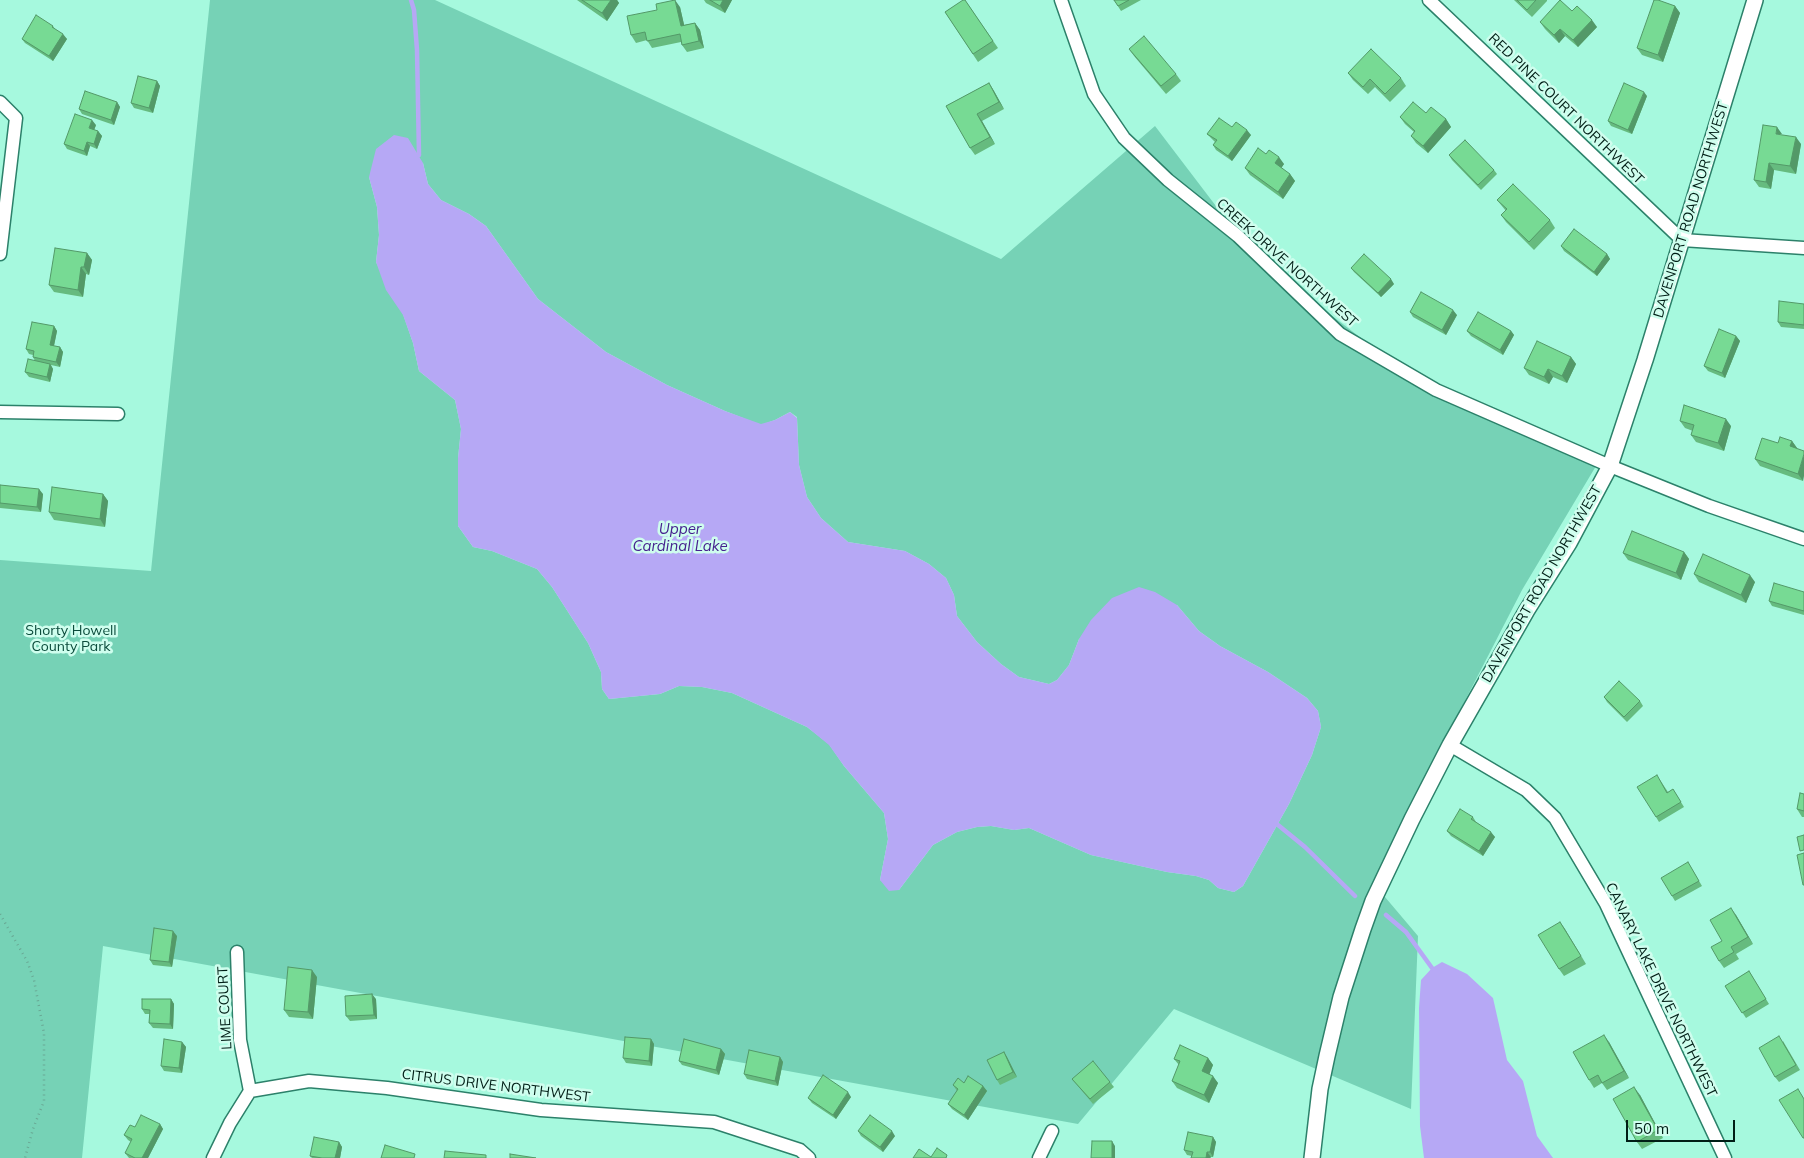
<!DOCTYPE html>
<html>
<head>
<meta charset="utf-8">
<style>
  body { margin:0 }
  #map { position:relative; width:1804px; height:1158px; overflow:hidden; background:#a6f9de; font-family:Mulish,sans-serif }
  canvas { display:block }
  .scale { position:absolute; left:1626px; top:1120px; width:109px; height:22px; box-sizing:border-box; border:2px solid #001e16; border-top:0; padding-left:6px; font-size:15px; line-height:18px; white-space:nowrap; color:#001e16; -webkit-text-stroke:4px #cffeee; paint-order:stroke }
</style>
</head>
<body>
<div id="map">
<canvas width="1804" height="1158"></canvas>
<div class="scale">50 m</div>
</div>
<script>
const g = document.querySelector('canvas').getContext('2d');
g.lineJoin = 'round';
function fillPath(path, color) { g.fillStyle = color; g.fill(path, 'evenodd'); }
const poly = rows => new Path2D(rows.map(r => 'M' + r).join(''));
function stroke(path, color, width, dash) { g.strokeStyle = color; g.lineWidth = width; g.lineCap = dash ? 'butt' : 'round'; g.setLineDash(dash || []); g.stroke(path); }
function label(font, color, halo, rows, align = 'center') {
  g.font = font + ' Mulish,sans-serif'; g.lineWidth = 5; g.setLineDash([]); g.textBaseline = 'middle'; g.strokeStyle = halo; g.fillStyle = color; for (const [text, x, y, turn = 0] of rows) {
    g.save(); g.translate(x, y); g.rotate((+turn || 0) * Math.PI / 180); g.textAlign = isNaN(turn) ? turn : align; if (halo) g.strokeText(text, 0, 0); g.fillText(text, 0, 0); g.restore();
  }
}
const green = poly([
  [210,0,435,0,1001,259,1155,126,1254,256,1391,361,1596,466,1522,590,1436,757,1374,884,1418,936,1411,1109,1174,1009,1078,1124,103,946,82,1158,0,1158,0,560,151,571],
  [423,163,428,184,441,200,469,214,486,226,538,299,606,352,667,385,725,411,761,425,775,420,790,412,797,417,799,465,807,497,821,518,848,542,905,551,929,564,946,578,954,595,957,616,977,642,1001,664,1019,677,1049,684,1057,680,1069,665,1079,639,1177,605,1199,631,1220,646,1268,672,1307,698,1318,711,1321,727,1312,755,1289,804,1243,886,1234,892,1218,888,1209,880,1196,876,1167,872,1091,855,1029,828,1014,830,991,826,977,827,957,832,933,845,899,890,880,880,888,839,884,813,844,766,829,744,807,727,732,693,702,687,679,686,660,694,609,699,602,689,601,672,588,643,552,587,537,569,492,551,473,547,458,526,458,458,461,429,455,400,419,371,413,343,403,314,376,262,379,235,377,207,369,177]
]);
const water = poly([
  [394,135,408,138,423,163,428,184,441,200,469,214,486,226,538,299,606,352,667,385,725,411,761,424,775,420,790,412,797,418,799,465,807,497,821,518,848,542,905,551,929,564,946,578,954,595,957,616,977,642,1001,664,1019,677,1049,684,1057,680,1069,665,1079,639,1091,620,1112,598,1139,587,1155,592,1177,605,1199,631,1220,646,1268,672,1307,698,1318,711,1321,727,1312,755,1289,804,1243,886,1234,892,1218,888,1209,880,1196,876,1167,872,1091,855,1029,828,1014,830,991,826,977,827,957,832,933,845,899,890,889,891,880,880,888,839,884,813,844,766,829,745,807,727,732,693,702,687,679,686,660,694,609,699,602,689,601,672,588,643,552,587,537,569,492,551,473,547,458,526,458,458,461,429,455,400,419,371,413,343,403,315,386,290,376,262,379,235,377,207,369,177,376,149],
  [1442,962,1467,974,1493,998,1507,1060,1523,1081,1537,1136,1553,1158,1424,1158,1420,1126,1419,1008,1421,980,1432,968]
]);
const stream = poly([
  [411,0,414,10,417,50,419,155],
  [1278,825,1305,847,1355,896],
  [1386,915,1406,932,1432,968]
]);
const path = poly([
  [0,914,27,961,34,980,44,1033,44,1101,33,1129,25,1158]
]);
const minor = poly([
  [1061,0,1094,94,1124,138,1168,180,1238,236,1340,334,1436,390,1610,466,1709,506,1804,539],
  [1429,0,1682,240,1804,248],
  [0,102,16,118,0,254],
  [0,412,118,414],
  [1450,745,1526,790,1555,818,1606,904,1725,1158],
  [237,952,240,1040,250,1091],
  [213,1158,230,1123,250,1091,309,1081,387,1088,541,1110,714,1122,800,1150,809,1158],
  [1039,1158,1052,1131]
]);
const tertiary = poly([
  [1312,1158,1320,1089,1327,1056,1341,997,1363,929,1373,901,1412,819,1450,745,1527,610,1569,543,1610,466,1645,360,1755,0]
]);
const wall = poly([
  [577,0,617,0,619,3,607,21],
  [704,0,732,0,725,13,706,3],
  [965,0,998,48,978,62,945,12],
  [1114,0,1141,0,1121,11],
  [1514,0,1547,0,1547,1,1532,17],
  [1675,6,1680,13,1663,62,1642,55,1637,48],
  [680,7,684,25,695,23,700,30,704,48,687,52,682,45,681,42,652,48,647,40,636,43,631,35],
  [1572,11,1597,27,1578,47,1565,36,1559,43,1545,29,1540,22],
  [53,26,55,29,67,39,53,61,25,43,22,39],
  [1129,49,1176,74,1181,81,1166,94,1134,56],
  [1348,73,1401,78,1406,86,1390,102,1375,87,1368,94,1353,80],
  [157,81,160,86,153,113,134,108,131,103],
  [989,83,994,91,1004,109,982,121,995,144,975,155,970,148,946,106],
  [1647,96,1632,134,1611,126,1608,121],
  [117,102,120,107,114,125,82,114,79,109],
  [1426,113,1446,119,1451,127,1428,153,1416,143,1411,136,1414,132,1405,124,1400,117],
  [96,125,94,130,98,131,102,136,97,149,90,146,87,156,67,149,64,144],
  [1232,127,1251,135,1232,161,1216,150,1213,145,1215,142,1207,134],
  [1782,135,1801,144,1796,174,1774,170,1771,189,1759,187,1754,180],
  [1266,154,1284,164,1281,168,1290,174,1295,181,1283,199,1250,175,1245,168],
  [1449,155,1494,170,1497,174,1481,190,1452,160],
  [1497,200,1550,220,1555,228,1534,250,1506,222,1501,215,1506,211],
  [1561,246,1607,254,1610,259,1597,276,1564,251],
  [87,253,92,260,89,275,86,274,83,297,54,292,49,285],
  [1351,268,1394,284,1381,297,1354,272],
  [1804,304,1804,329,1781,327,1778,322],
  [1410,312,1457,315,1446,335,1413,317],
  [54,326,57,331,54,346,60,347,63,352,60,367,51,365,53,369,50,382,29,377,25,372,35,361,33,357,33,355,29,354,26,349],
  [1467,331,1511,331,1514,335,1503,355,1471,336],
  [1736,336,1740,341,1725,378,1708,371,1704,366],
  [1571,357,1576,364,1567,383,1553,377,1549,384,1529,375,1524,368],
  [1680,421,1731,426,1724,451,1696,442,1691,435,1693,431,1685,428],
  [1792,441,1797,448,1803,481,1760,466,1755,459,1778,443],
  [0,485,43,494,41,512,0,508],
  [103,494,108,501,105,527,54,520,49,512],
  [1684,552,1689,559,1681,580,1628,560,1623,553],
  [1694,574,1755,582,1746,603,1699,582],
  [1804,592,1804,615,1772,606,1769,601],
  [1604,697,1640,701,1643,706,1627,722,1607,702],
  [1660,780,1668,792,1673,789,1684,807,1659,822,1656,817],
  [1804,794,1804,817,1802,817,1797,809],
  [1473,817,1476,822,1495,837,1483,856,1451,836,1447,831],
  [1688,862,1702,886,1675,901,1672,896],
  [1736,915,1753,944,1736,954,1739,959,1724,968,1719,961,1722,941],
  [1560,922,1586,964,1564,976,1559,969],
  [177,936,172,967,153,965,150,960],
  [1749,971,1769,1004,1746,1018,1725,986],
  [317,977,313,1019,289,1017,284,1010],
  [171,999,174,1004,173,1029,153,1028,149,1023,150,1014,145,1014,142,1009],
  [376,999,377,1019,350,1021,346,1016],
  [651,1039,654,1044,652,1066,626,1063,623,1058],
  [1783,1041,1800,1070,1779,1082,1775,1077],
  [182,1042,186,1047,182,1073,164,1071,161,1066],
  [1609,1042,1629,1078,1607,1090,1602,1083,1594,1088,1589,1080],
  [721,1049,725,1054,719,1075,682,1065,679,1061],
  [1004,1052,1007,1057,1017,1077,1000,1085,997,1080],
  [780,1057,783,1062,778,1086,747,1079,744,1074],
  [1208,1058,1213,1065,1209,1074,1218,1083,1209,1103,1177,1088,1172,1081,1179,1065,1174,1059],
  [1072,1079,1110,1082,1114,1087,1093,1104],
  [964,1083,983,1086,987,1091,968,1120,952,1109,948,1104,957,1091,953,1085],
  [1640,1095,1663,1138,1642,1149,1637,1142],
  [851,1097,836,1119,812,1103,808,1098],
  [160,1124,163,1129,148,1158,129,1158,125,1153,131,1142,128,1140,124,1135,135,1127],
  [858,1131,895,1136,883,1152,861,1136],
  [1213,1137,1216,1142,1213,1157,1211,1157,1210,1158,1191,1158,1192,1156,1187,1155,1184,1150],
  [339,1142,342,1147,340,1158,312,1158,310,1156]
]);
const shadedWall = poly([
  [611,0,617,0,619,3,607,21,602,13],
  [675,0,680,7,686,33,681,26],
  [723,0,732,0,725,13,720,6],
  [1675,6,1680,13,1663,62,1658,55],
  [1592,20,1597,27,1578,47,1573,40],
  [695,23,700,30,704,48,699,41],
  [1560,29,1565,36,1559,43,1554,35],
  [63,34,67,39,53,61,49,56],
  [157,81,160,86,153,113,149,108],
  [989,83,994,91,1004,109,999,102],
  [1644,92,1647,96,1632,134,1628,130],
  [117,102,120,107,114,125,111,120],
  [977,114,982,121,995,144,990,137],
  [1446,119,1451,127,1428,153,1423,146],
  [92,120,96,125,93,133,89,128],
  [1777,127,1782,134,1776,134],
  [1247,130,1251,135,1232,161,1228,156],
  [98,131,102,136,97,149,94,144],
  [1796,137,1801,144,1796,174,1790,166],
  [87,142,90,146,87,156,84,151],
  [1279,157,1284,164,1280,170,1275,163],
  [1769,163,1774,170,1771,189,1766,182],
  [1290,174,1295,181,1283,199,1278,192],
  [87,253,92,260,89,275,84,267],
  [1607,254,1610,259,1597,276,1594,272],
  [81,267,86,274,83,297,78,290],
  [1391,279,1394,284,1381,297,1378,293],
  [1453,310,1457,315,1446,335,1442,330],
  [54,326,57,331,53,350,50,345],
  [1511,331,1514,335,1503,355,1500,350],
  [1736,336,1740,341,1725,378,1722,373],
  [60,347,63,352,60,367,56,362],
  [1571,357,1576,364,1567,383,1562,376],
  [50,364,53,369,50,382,47,377],
  [1548,369,1553,377,1549,384,1544,377],
  [1726,419,1731,426,1724,451,1718,443],
  [1792,441,1797,448,1795,453,1790,446],
  [1804,454,1804,476,1803,481,1798,474],
  [39,489,43,494,41,512,37,507],
  [103,494,108,501,105,527,100,519],
  [1684,552,1689,559,1681,580,1676,573],
  [1750,575,1755,582,1746,603,1741,595],
  [1491,832,1495,837,1483,856,1479,851],
  [1731,908,1736,915,1753,944,1748,937],
  [1560,922,1565,929,1586,964,1581,956],
  [173,931,177,936,172,967,169,962],
  [312,970,317,977,313,1019,308,1012],
  [372,994,376,999,377,1019,374,1015],
  [171,999,174,1004,173,1029,170,1024],
  [1604,1035,1609,1042,1629,1078,1624,1071],
  [651,1039,654,1044,652,1066,649,1061],
  [182,1042,186,1047,182,1073,179,1068],
  [721,1049,725,1054,719,1075,716,1070],
  [1004,1052,1007,1057,1017,1077,1013,1072],
  [780,1057,783,1062,778,1086,775,1081],
  [1208,1058,1213,1065,1208,1078,1202,1071],
  [1213,1076,1218,1083,1209,1103,1204,1095],
  [983,1086,987,1091,968,1120,964,1115],
  [1634,1087,1640,1095,1663,1138,1658,1130],
  [848,1092,851,1097,836,1119,833,1115],
  [160,1124,163,1129,148,1158,142,1158],
  [892,1131,895,1136,883,1152,880,1147],
  [1213,1137,1216,1142,1213,1157,1210,1152],
  [1112,1141,1115,1146,1115,1158,1112,1158],
  [339,1142,342,1147,340,1158,335,1158],
  [1207,1152,1211,1157,1210,1158,1206,1158]
]);
const building = poly([
  [582,0,611,0,602,13,582,0],
  [675,0,681,26,695,23,699,41,682,45,680,34,647,41,645,32,631,35,627,16,657,10,656,4,675,0],
  [710,0,723,0,720,6,710,0],
  [963,0,965,0,993,41,973,54,945,12,963,0],
  [1114,0,1129,0,1118,6,1114,0],
  [1517,0,1536,0,1527,10,1517,0],
  [1560,0,1572,11,1577,6,1592,20,1573,40,1560,29,1554,35,1540,22,1560,0],
  [1654,0,1658,0,1675,6,1658,55,1637,48,1654,0],
  [36,15,53,26,52,27,63,34,49,56,22,39,36,15],
  [1144,36,1176,74,1161,86,1129,49,1144,36],
  [1371,49,1401,78,1385,94,1370,79,1363,87,1348,73,1371,49],
  [138,76,157,81,149,108,131,103,138,76],
  [989,83,999,102,977,114,990,137,970,148,946,106,989,83],
  [1624,83,1644,92,1628,130,1608,121,1624,83],
  [85,91,117,102,111,120,79,109,85,91],
  [1413,102,1426,113,1431,107,1446,119,1423,146,1411,136,1415,131,1400,117,1413,102],
  [75,114,92,120,89,128,98,131,94,144,87,142,84,151,64,144,75,114],
  [1219,118,1232,127,1236,122,1247,130,1228,156,1213,145,1217,140,1207,134,1219,118],
  [1763,125,1777,127,1776,134,1796,137,1790,166,1769,163,1766,182,1754,180,1763,125],
  [1465,140,1494,170,1478,185,1449,155,1465,140],
  [1258,148,1266,154,1269,150,1279,157,1275,163,1290,174,1278,192,1245,168,1258,148],
  [1513,184,1550,220,1529,242,1501,215,1507,209,1497,200,1513,184],
  [1574,229,1607,254,1594,272,1561,246,1574,229],
  [55,248,87,253,84,267,81,267,78,290,49,285,55,248],
  [1364,254,1391,279,1378,293,1351,268,1364,254],
  [1421,292,1453,310,1442,330,1410,312,1421,292],
  [1779,301,1804,304,1804,325,1778,322,1779,301],
  [1478,312,1511,331,1500,350,1467,331,1478,312],
  [32,322,54,326,50,345,60,347,56,362,33,357,34,351,26,349,32,322],
  [1719,329,1736,336,1722,373,1704,366,1719,329],
  [1537,341,1571,357,1562,376,1548,369,1544,377,1524,368,1537,341],
  [28,359,50,364,47,377,25,372,28,359],
  [1684,405,1726,419,1718,443,1691,435,1694,425,1680,421,1684,405],
  [1780,437,1792,441,1790,446,1804,451,1804,454,1798,474,1755,459,1762,438,1778,443,1780,437],
  [0,485,39,489,37,507,0,503,0,485],
  [52,487,103,494,100,519,49,512,52,487],
  [1632,531,1684,552,1676,573,1623,553,1632,531],
  [1703,554,1750,575,1741,595,1694,574,1703,554],
  [1774,583,1804,592,1804,611,1769,601,1774,583],
  [1619,681,1640,701,1624,717,1604,697,1619,681],
  [1657,775,1667,793,1673,789,1681,802,1656,817,1637,787,1657,775],
  [1800,793,1804,794,1804,811,1797,809,1800,793],
  [1460,809,1473,817,1471,819,1491,832,1479,851,1447,831,1460,809],
  [1804,835,1804,850,1800,851,1797,837,1804,835],
  [1804,853,1804,885,1803,885,1797,855,1804,853],
  [1688,862,1699,881,1672,896,1661,878,1688,862],
  [1731,908,1748,937,1731,947,1734,952,1719,961,1711,947,1722,941,1710,920,1731,908],
  [1560,922,1581,956,1559,969,1538,935,1560,922],
  [154,928,173,931,169,962,150,960,154,928],
  [288,967,312,970,308,1012,284,1010,288,967],
  [1749,971,1766,999,1742,1013,1725,986,1749,971],
  [372,994,374,1015,346,1016,345,996,372,994],
  [142,999,171,999,170,1024,149,1023,150,1010,142,1009,142,999],
  [1604,1035,1624,1071,1602,1083,1598,1075,1589,1080,1573,1052,1604,1035],
  [1779,1036,1796,1065,1775,1077,1759,1048,1779,1036],
  [625,1037,651,1039,649,1061,623,1058,625,1037],
  [164,1039,182,1042,179,1068,161,1066,164,1039],
  [684,1039,721,1049,716,1070,679,1061,684,1039],
  [1180,1045,1208,1058,1202,1071,1213,1076,1204,1095,1172,1081,1180,1061,1174,1059,1180,1045],
  [749,1050,780,1057,775,1081,744,1074,749,1050],
  [1004,1052,1013,1072,997,1080,987,1060,1004,1052],
  [1093,1061,1110,1082,1090,1099,1072,1079,1093,1061],
  [823,1075,848,1092,833,1115,808,1098,823,1075],
  [968,1076,983,1086,964,1115,948,1104,958,1089,953,1085,958,1078,964,1083,968,1076],
  [1634,1087,1658,1130,1637,1142,1613,1099,1634,1087],
  [1798,1089,1804,1099,1804,1138,1803,1138,1779,1100,1798,1089],
  [141,1115,160,1124,142,1158,135,1158,125,1153,132,1139,124,1135,130,1125,135,1127,141,1115],
  [870,1115,892,1131,880,1147,858,1131,870,1115],
  [1188,1132,1213,1137,1210,1152,1207,1152,1206,1158,1191,1158,1193,1152,1184,1150,1188,1132],
  [314,1137,339,1142,335,1158,322,1158,310,1156,314,1137],
  [1092,1141,1112,1141,1112,1158,1091,1158,1092,1141],
  [385,1145,415,1154,414,1158,381,1158,385,1145],
  [937,1148,947,1155,946,1158,913,1158,919,1149,931,1157,937,1148],
  [445,1151,486,1155,486,1158,444,1158,445,1151],
  [510,1154,536,1158,510,1158,510,1154]
]);
const streetNames = [
  ["RED PINE COURT NORTHWEST",1566,109,44],
  ["DAVENPORT ROAD NORTHWEST",1691,210,-73],
  ["CREEK DRIVE NORTHWEST",1287,263,42],
  ["DAVENPORT ROAD NORTHWEST",1542,584,-60],
  ["CANARY LAKE DRIVE NORTHWEST",1661,990,64],
  ["LIME COURT",225,1008,-93],
  ["CITRUS DRIVE NORTHWEST",496,1086,7]
];
const parkNames = [
  ["Shorty Howell",71,631],
  ["County Park",71,647]
];
const waterNames = [
  ["Upper",680,529],
  ["Cardinal Lake",680,546]
];
fillPath(green, '#76d2b6');
fillPath(water, '#b6a8f5');
stroke(stream, '#b6a8f5', 4.5);
stroke(minor, '#2c816a', 15);
stroke(tertiary, '#2c816a', 18);
stroke(path, '#69a894', 2.5, [1, 4]);
stroke(minor, '#fff', 12);
stroke(tertiary, '#fff', 15);
fillPath(wall, '#66bb7f');
fillPath(shadedWall, '#539968');
fillPath(building, '#77da94');
stroke(building, '#539968', 1);
label('14px', '#001e16', '#cffeee', streetNames);
label('14px', '#0b4b3b', '#cffeee', parkNames);
label('italic 15px', '#46218e', '#cffeee', waterNames);
</script>
</body>
</html>
